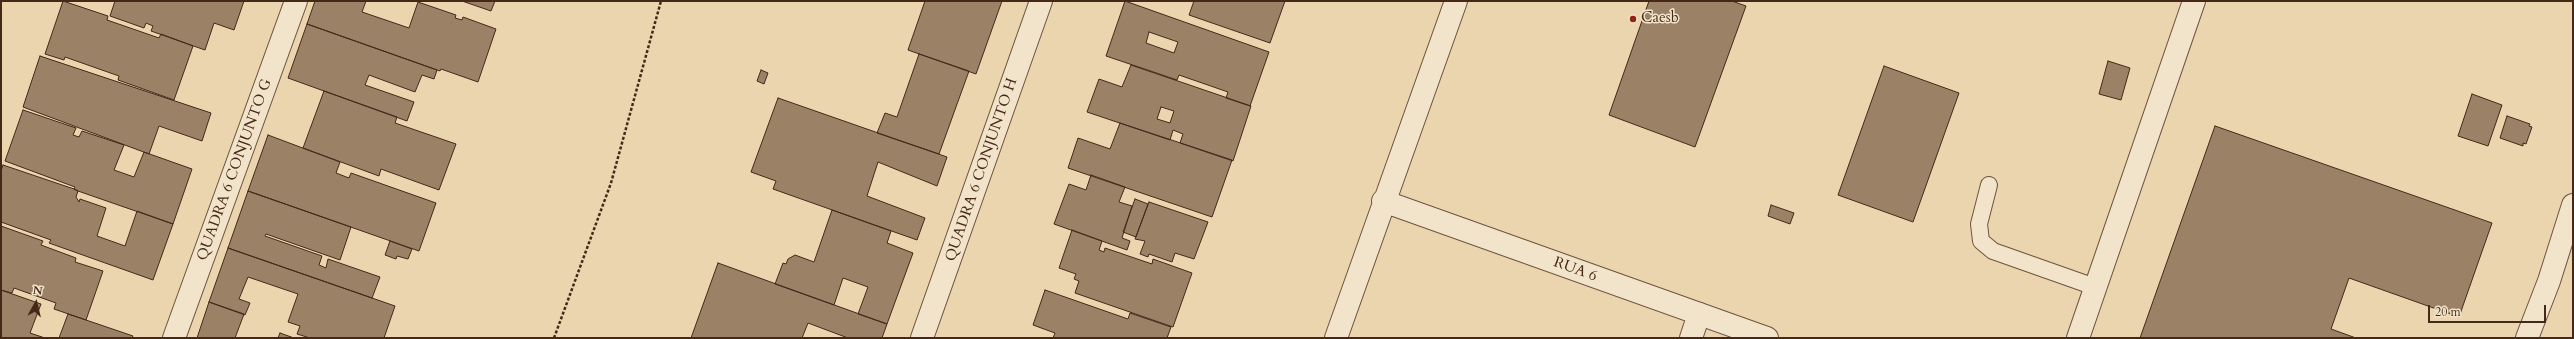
<!DOCTYPE html>
<html>
<head>
<meta charset="utf-8">
<style>
  body { margin:0 }
  #map { position:relative; width:2574px; height:339px; overflow:hidden; background:#ead5ae; font-family:Cardo,serif }
  canvas { display:block }
  .frame { position:absolute; inset:0; border:2px solid #452818; pointer-events:none }
  .north { position:absolute; left:16px; top:283px; width:40px; height:40px; -webkit-text-stroke:3px #f1e4ca; paint-order:stroke; rotate:8deg; font-size:11px; font-weight:700; line-height:16px; text-align:center; color:#452818 }
  .north::after { content:''; display:block; margin:auto; width:14px; height:18px; background:#452818; clip-path:polygon(50% 0,100% 100%,50% 72%,0 100%) }
  .scale { position:absolute; left:2428px; top:305px; width:118px; height:18px; box-sizing:border-box; border:2px solid #452818; border-top:0; padding-left:5px; font-size:12px; line-height:14px; white-space:nowrap; color:#452818; -webkit-text-stroke:3px #f1e4ca; paint-order:stroke }
</style>
</head>
<body>
<div id="map">
<canvas width="2574" height="339"></canvas>
<div class="frame"></div>
<div class="north">N</div>
<div class="scale">20 m</div>
</div>
<script>
const g = document.querySelector('canvas').getContext('2d');
g.lineJoin = 'round';
function fillPath(path, color) { g.fillStyle = color; g.fill(path, 'evenodd'); }
const poly = rows => new Path2D(rows.map(r => 'M' + r).join(''));
function stroke(path, color, width, dash) { g.strokeStyle = color; g.lineWidth = width; g.lineCap = dash ? 'butt' : 'round'; g.setLineDash(dash || []); g.stroke(path); }
function label(font, color, halo, rows, align = 'center') {
  g.font = font + ' Cardo,serif'; g.lineWidth = 3; g.setLineDash([]); g.textBaseline = 'middle'; g.strokeStyle = halo; g.fillStyle = color; for (const [text, x, y, turn = 0] of rows) {
    g.save(); g.translate(x, y); g.rotate((+turn || 0) * Math.PI / 180); g.textAlign = isNaN(turn) ? turn : align; if (halo) g.strokeText(text, 0, 0); g.fillText(text, 0, 0); g.restore();
  }
}
const building = poly([
  [63,1,108,16,107,20,159,38,161,34,193,46,174,100,118,80,119,76,65,57,64,60,45,54,63,1],
  [115,1,244,1,234,30,214,23,205,50,151,31,153,26,146,23,144,28,110,16,115,1],
  [315,1,366,1,362,12,409,28,418,2,456,15,455,18,462,20,463,17,496,29,478,82,441,69,440,71,307,24,315,1],
  [462,1,495,1,491,11,462,1],
  [925,1,1002,1,976,74,908,50,925,1],
  [1125,1,1269,52,1250,106,1226,98,1228,92,1179,75,1177,80,1106,56,1125,1],
  [1149,32,1178,42,1174,53,1146,43,1149,32],
  [1194,1,1285,1,1270,43,1189,15,1194,1],
  [1649,1,1732,1,1746,6,1695,147,1609,115,1649,1],
  [307,24,437,70,434,79,422,75,415,92,369,75,365,85,414,102,407,121,288,78,307,24],
  [919,54,969,71,939,154,877,133,885,113,897,117,919,54],
  [40,56,211,113,202,141,159,126,149,154,23,107,40,56],
  [2108,61,2130,68,2121,100,2099,94,2108,61],
  [1131,65,1251,106,1233,161,1180,143,1183,134,1173,130,1170,140,1087,112,1099,79,1122,87,1131,65],
  [1161,107,1174,111,1170,123,1157,119,1161,107],
  [1884,66,1959,93,1913,222,1838,195,1884,66],
  [761,70,768,73,764,84,757,81,761,70],
  [324,91,397,117,395,123,456,144,439,190,381,169,379,176,303,148,324,91],
  [2472,94,2502,105,2488,146,2458,136,2472,94],
  [778,98,947,157,937,186,878,162,867,196,925,218,917,240,773,189,776,181,751,172,778,98],
  [23,110,76,128,73,135,79,137,82,131,124,145,114,170,134,177,144,152,192,169,173,224,78,191,74,189,75,187,5,161,23,110],
  [2507,116,2530,124,2529,126,2532,127,2526,144,2523,143,2523,146,2500,138,2507,116],
  [1120,123,1232,160,1212,217,1068,168,1078,138,1110,149,1120,123],
  [2215,126,2492,223,2459,317,2349,278,2331,329,2356,338,2140,338,2215,126],
  [268,135,340,162,336,173,349,178,351,173,436,203,419,251,248,191,268,135],
  [3,165,74,189,78,191,76,197,79,202,80,199,106,208,97,236,125,246,137,211,173,224,153,280,49,243,51,240,1,222,1,171,3,165],
  [1091,175,1125,187,1119,202,1132,206,1122,238,1130,241,1127,250,1054,224,1069,184,1086,190,1091,175],
  [248,191,351,227,340,260,266,234,265,236,322,256,319,265,326,268,328,259,380,277,372,298,228,248,248,191],
  [1135,199,1148,204,1136,237,1123,232,1135,199],
  [1149,202,1208,222,1194,259,1175,253,1172,262,1149,254,1148,257,1140,254,1145,241,1135,239,1149,202],
  [1771,205,1794,213,1790,224,1768,216,1771,205],
  [832,210,891,231,887,243,913,253,887,324,858,314,868,287,843,278,834,305,775,284,783,263,786,264,788,259,795,255,814,262,832,210],
  [1,226,43,241,41,245,76,258,75,262,103,271,86,320,54,309,56,303,14,288,12,293,1,290,1,226],
  [1072,230,1102,241,1099,250,1104,252,1105,248,1152,264,1153,259,1192,273,1173,327,1075,293,1079,281,1074,279,1076,274,1059,268,1072,230],
  [390,241,412,249,408,259,397,256,396,259,385,255,390,241],
  [228,248,395,306,384,338,310,338,297,334,300,326,288,322,298,294,248,277,239,299,250,303,245,315,209,302,228,248],
  [718,263,887,324,882,338,848,338,808,323,802,338,691,338,718,263],
  [1,290,41,304,30,333,45,338,1,338,1,290],
  [1045,290,1128,319,1130,313,1171,327,1167,338,1053,338,1055,333,1033,325,1045,290],
  [209,302,244,314,235,338,197,338,209,302],
  [68,314,86,320,133,336,132,338,59,338,68,314],
  [280,333,294,338,278,338,280,333]
]);
const path = poly([
  [554,338,611,183,661,1]
]);
const service = poly([
  [1989,185,1979,224,1981,241,1993,251,2095,287]
]);
const minor = poly([
  [174,338,296,1],
  [922,338,1041,1],
  [1691,338,1699,314],
  [2078,338,2194,1],
  [2527,338,2549,281,2573,205]
]);
const tertiary = poly([
  [1383,201,1767,338],
  [1336,338,1456,1]
]);
const markers = [
  [1633,19,4,"#8f2418"]
];
const poiNames = [
  ["Caesb",1641,19]
];
const streetNames = [
  ["QUADRA 6 CONJUNTO G",235,170,-70],
  ["QUADRA 6 CONJUNTO H",982,170,-71],
  ["RUA 6",1575,270,20]
];
fillPath(building, '#9b8266');
stroke(building, '#452818', 1);
stroke(service, '#6e533e', 18);
stroke(minor, '#6e533e', 24);
stroke(tertiary, '#6e533e', 24);
stroke(path, '#452818', 2.5, [3, 2]);
stroke(service, '#f1e4ca', 16);
stroke(minor, '#f1e4ca', 22);
stroke(tertiary, '#f1e4ca', 22);
for (const [x, y, r, color] of markers) { const dot = new Path2D(); dot.arc(x, y, r, 0, 2 * Math.PI); g.fillStyle = color; g.fill(dot); stroke(dot, '#f1e4ca', 1.5); }
label('15px', '#452818', '#f1e4ca', poiNames, 'left');
label('15px', '#452818', '#f1e4ca', streetNames);
</script>
</body>
</html>
